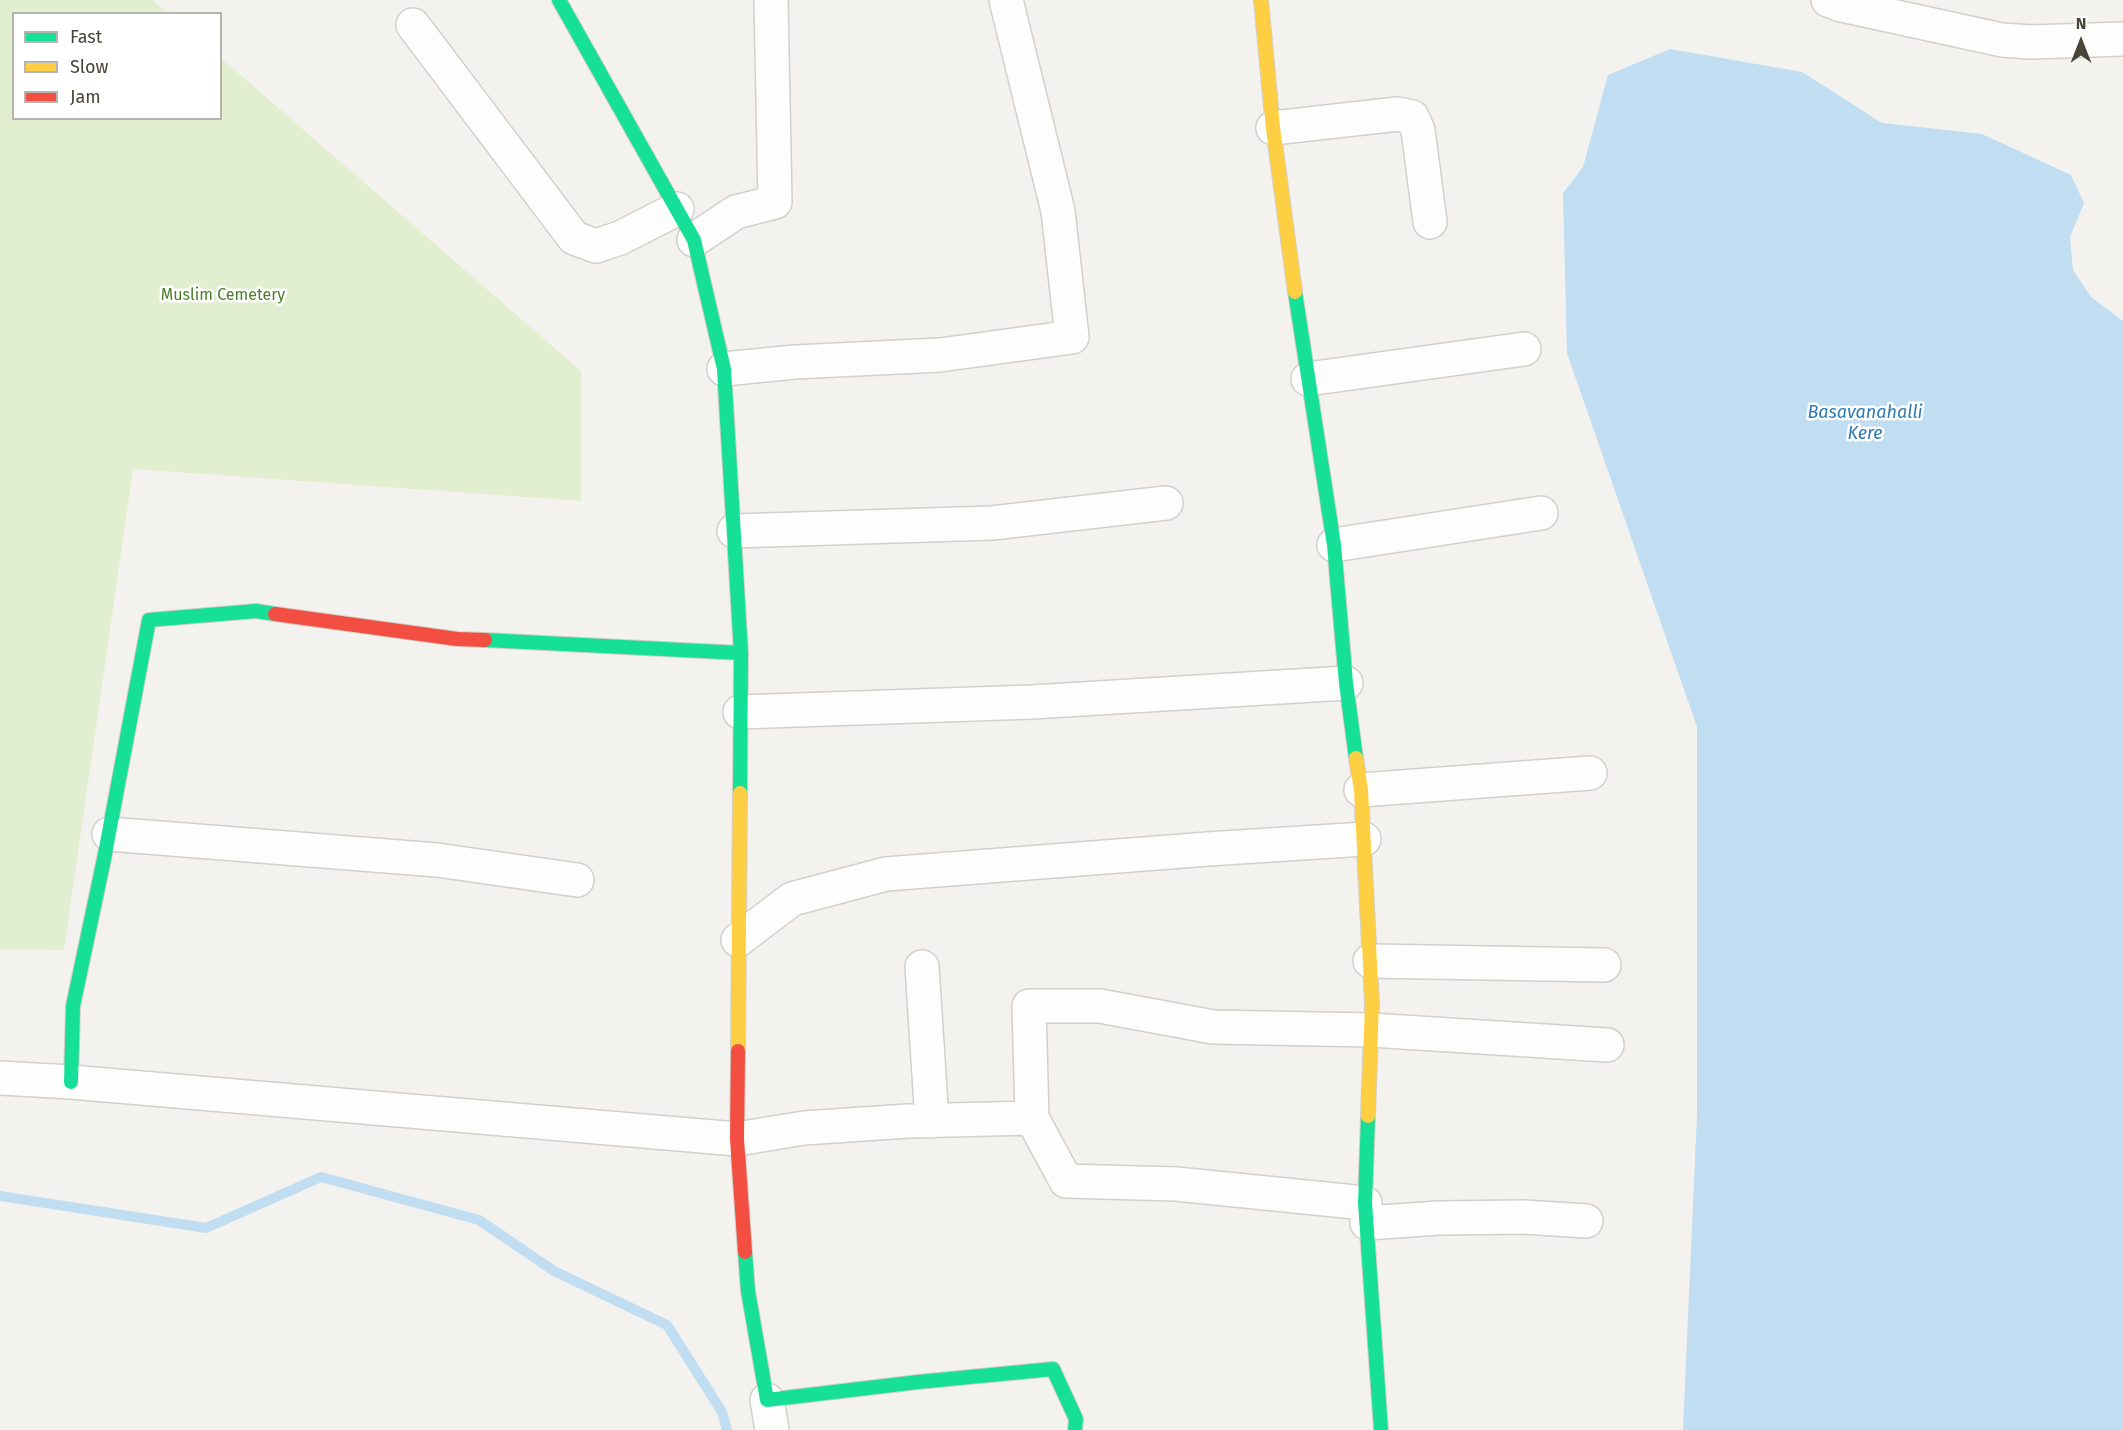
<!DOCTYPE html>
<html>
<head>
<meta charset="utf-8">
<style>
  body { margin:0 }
  #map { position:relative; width:2123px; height:1430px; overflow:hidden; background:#f4f2ee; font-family:"Fira Sans",sans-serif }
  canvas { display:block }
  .legend { position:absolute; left:12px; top:12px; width:210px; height:108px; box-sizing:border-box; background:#fff; border:2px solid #b7b4b0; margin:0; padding:8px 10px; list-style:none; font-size:18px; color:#4b4439 }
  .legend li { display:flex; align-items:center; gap:12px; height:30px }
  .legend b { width:30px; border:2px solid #b7b4b0 }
  .north { position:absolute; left:2051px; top:12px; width:60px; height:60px; -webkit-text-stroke:4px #fff; paint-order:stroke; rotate:0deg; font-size:16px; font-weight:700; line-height:24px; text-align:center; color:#4b4439 }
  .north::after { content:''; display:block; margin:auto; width:21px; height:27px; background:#4b4439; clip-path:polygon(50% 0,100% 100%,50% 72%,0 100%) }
</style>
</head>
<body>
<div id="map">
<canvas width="2123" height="1430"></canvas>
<ul class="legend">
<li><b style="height:8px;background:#16e098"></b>Fast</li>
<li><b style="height:8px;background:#ffcf43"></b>Slow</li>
<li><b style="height:8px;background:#f24e42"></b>Jam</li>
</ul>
<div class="north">N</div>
</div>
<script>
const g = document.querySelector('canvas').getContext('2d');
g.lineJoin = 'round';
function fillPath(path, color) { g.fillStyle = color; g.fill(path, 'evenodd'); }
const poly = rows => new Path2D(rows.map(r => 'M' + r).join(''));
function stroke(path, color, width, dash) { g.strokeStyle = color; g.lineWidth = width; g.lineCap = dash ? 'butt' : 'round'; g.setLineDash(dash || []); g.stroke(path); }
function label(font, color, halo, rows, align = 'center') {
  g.font = font + ' "Fira Sans",sans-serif'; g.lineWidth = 5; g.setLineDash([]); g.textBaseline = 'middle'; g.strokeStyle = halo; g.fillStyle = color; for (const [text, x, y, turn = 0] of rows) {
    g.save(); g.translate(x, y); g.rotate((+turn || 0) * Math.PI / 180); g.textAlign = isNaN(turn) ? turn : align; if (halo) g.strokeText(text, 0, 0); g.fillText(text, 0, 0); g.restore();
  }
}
const green = poly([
  [0,0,152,0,168,13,14,14,14,118,220,118,221,58,581,371,581,501,133,469,64,950,0,949]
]);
const water = poly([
  [1670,49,1802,72,1882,123,1982,134,2071,175,2084,203,2070,237,2073,270,2091,297,2123,321,2123,1430,1683,1430,1697,1114,1697,727,1567,353,1563,193,1583,167,1608,75]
]);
const stream = poly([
  [0,1196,206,1228,321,1177,479,1220,554,1271,667,1325,722,1412,727,1430]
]);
const street = poly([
  [1828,0,1841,5,2002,40,2031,42,2123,39],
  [413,25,574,238,596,246,620,238,677,209],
  [1273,128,1398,114,1412,117,1418,130,1430,222],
  [694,240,736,212,775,202,771,0],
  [724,369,795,362,940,355,1072,337,1058,211,1006,0],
  [1308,379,1524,349],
  [734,531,992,523,1166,503],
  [1334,545,1541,513],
  [740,712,1032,702,1346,683],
  [1361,790,1590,773],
  [109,834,437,860,577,880],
  [738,940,792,899,886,874,1208,849,1364,839],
  [1370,961,1604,965],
  [922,967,932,1121],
  [0,1078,71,1082,737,1139,804,1128,908,1121,1032,1118,1066,1181,1176,1184,1365,1203],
  [1032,1118,1029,1006,1100,1006,1213,1027,1371,1030,1607,1045],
  [1367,1223,1439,1218,1524,1217,1586,1221],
  [767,1400,772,1430]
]);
const fast = poly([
  [559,0,694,240,724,369,741,653,740,793],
  [1295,292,1334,545,1346,683,1356,758],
  [485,640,741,653],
  [71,1082,73,1006,104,859,149,620,256,611,275,614],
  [1368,1116,1365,1203,1381,1430],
  [745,1252,748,1291,767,1400,918,1382,1053,1369,1076,1419,1075,1430]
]);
const slow = poly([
  [1261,0,1273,128,1295,292],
  [1356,758,1361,790,1372,1003,1368,1116],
  [738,1051,740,793]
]);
const jam = poly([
  [275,614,457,639,485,640],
  [738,1051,737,1139,745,1252]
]);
const parkNames = [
  ["Muslim Cemetery",223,296]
];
const waterNames = [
  ["Basavanahalli",1865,413],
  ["Kere",1865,434]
];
fillPath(green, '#e1eecf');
fillPath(water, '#c0ddf1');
stroke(stream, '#c0ddf1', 10);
stroke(street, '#d2d0cb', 36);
stroke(fast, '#d3cfc5', 16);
stroke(slow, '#d3cfc5', 16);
stroke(jam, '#d3cfc5', 16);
stroke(street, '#fdfdfc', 33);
stroke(fast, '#16e098', 14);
stroke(slow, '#ffcf43', 14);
stroke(jam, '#f24e42', 14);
label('16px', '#4a7f2a', '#fff', parkNames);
label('italic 18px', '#2e7ab2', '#fff', waterNames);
</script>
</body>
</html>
